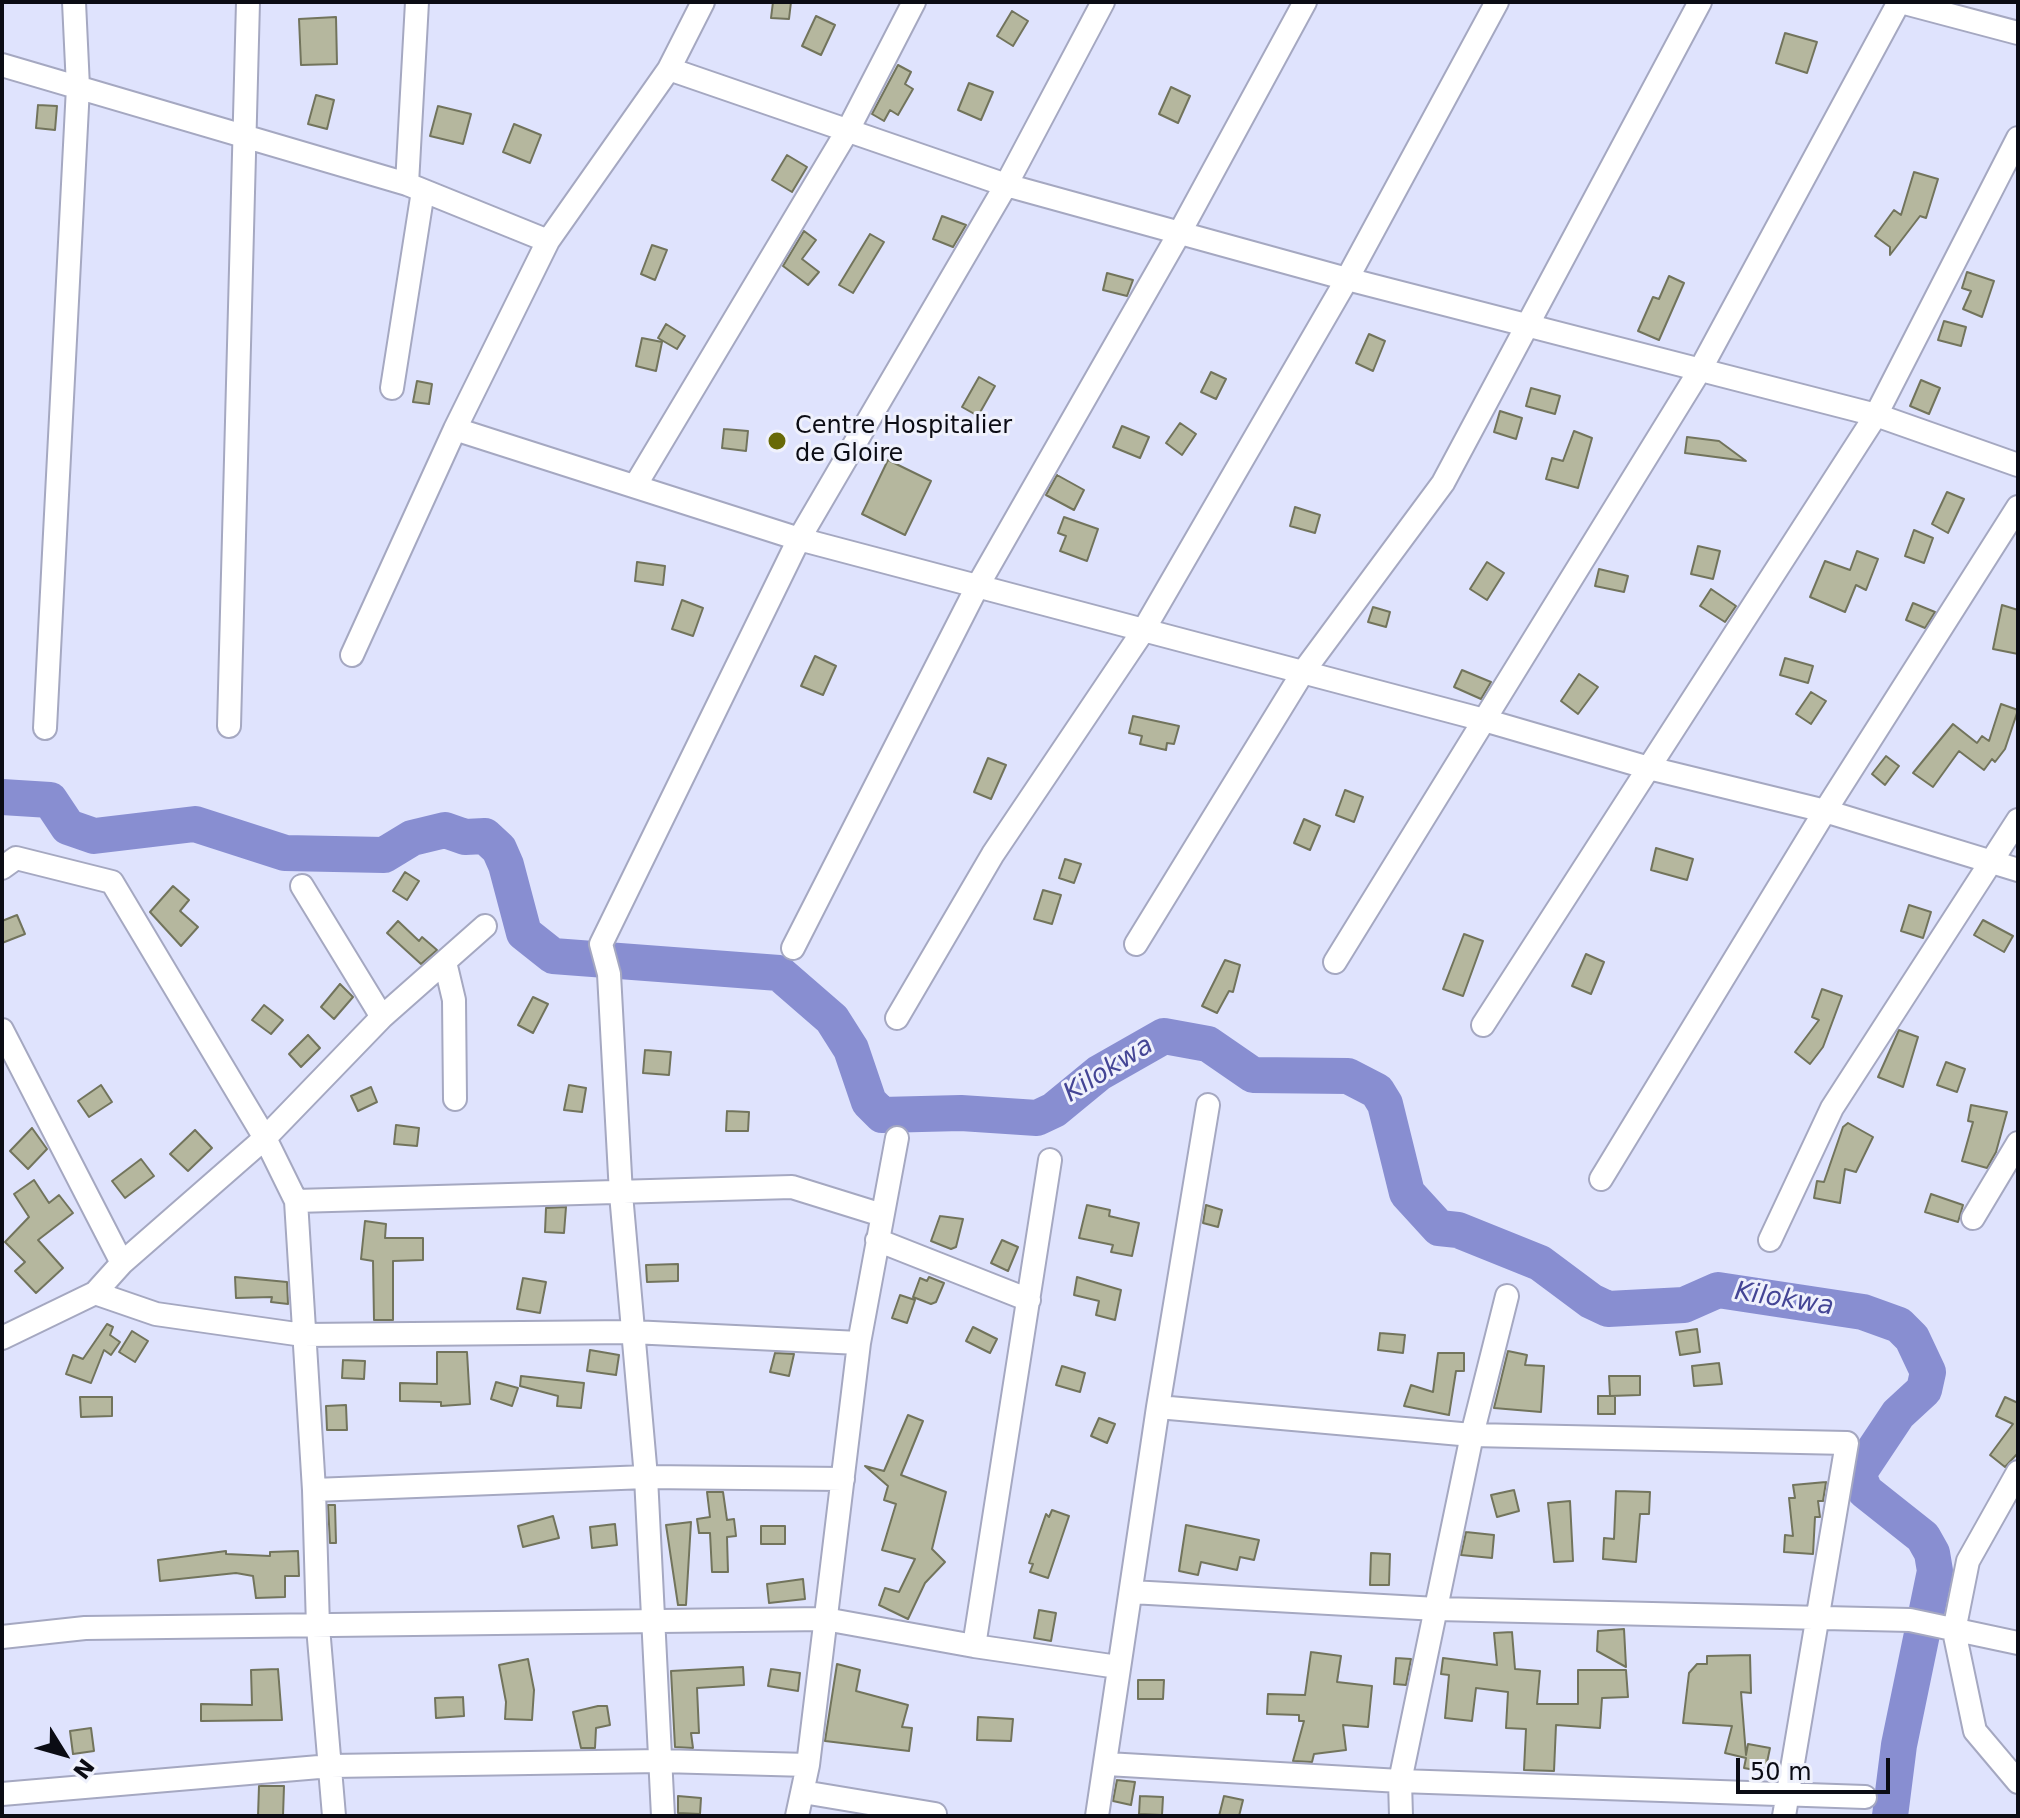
<!DOCTYPE html>
<html>
<head>
<meta charset="utf-8">
<style>
  body { margin:0 }
  #map { position:relative; width:2020px; height:1818px; overflow:hidden; background:#dfe3fd; font-family:"DejaVu Sans",sans-serif }
  canvas { display:block }
  .frame { position:absolute; inset:0; border:4px solid #0b0c14; pointer-events:none }
  .north { position:absolute; left:24px; top:1714px; width:80px; height:80px; -webkit-text-stroke:6px #eff1fc; paint-order:stroke; rotate:127deg; font-size:22px; font-weight:700; line-height:32px; text-align:center; color:#0b0c14 }
  .north::after { content:''; display:block; margin:auto; width:28px; height:36px; background:#0b0c14; clip-path:polygon(50% 0,100% 100%,50% 72%,0 100%) }
  .scale { position:absolute; left:1736px; top:1758px; width:154px; height:36px; box-sizing:border-box; border:4px solid #0b0c14; border-top:0; padding-left:10px; font-size:24px; line-height:28px; white-space:nowrap; color:#0b0c14; -webkit-text-stroke:6px #eff1fc; paint-order:stroke }
</style>
</head>
<body>
<div id="map">
<canvas width="2020" height="1818"></canvas>
<div class="frame"></div>
<div class="north">N</div>
<div class="scale">50 m</div>
</div>
<script>
const g = document.querySelector('canvas').getContext('2d');
g.lineJoin = 'round';
const poly = rows => new Path2D(rows.map(r => 'M' + r).join(''));
function stroke(path, color, width, dash) { g.strokeStyle = color; g.lineWidth = width; g.lineCap = dash ? 'butt' : 'round'; g.setLineDash(dash || []); g.stroke(path); }
function fillPath(path, color) { g.fillStyle = color; g.fill(path, 'evenodd'); }
function label(font, color, halo, rows, align = 'center') {
  g.font = font + ' "DejaVu Sans",sans-serif'; g.lineWidth = 6; g.setLineDash([]); g.textBaseline = 'middle'; g.strokeStyle = halo; g.fillStyle = color; for (const [text, x, y, turn = 0] of rows) {
    g.save(); g.translate(x, y); g.rotate((+turn || 0) * Math.PI / 180); g.textAlign = isNaN(turn) ? turn : align; if (halo) g.strokeText(text, 0, 0); g.fillText(text, 0, 0); g.restore();
  }
}
const river = poly([
  [2,797,50,800,68,827,94,836,195,824,285,853,384,855,412,838,445,830,465,837,485,836,499,849,506,865,524,933,553,956,779,973,832,1019,851,1049,869,1102,882,1115,961,1113,1037,1118,1054,1110,1099,1073,1164,1036,1208,1044,1253,1075,1348,1076,1377,1091,1385,1104,1407,1193,1439,1228,1458,1230,1540,1263,1591,1301,1608,1309,1684,1305,1718,1290,1863,1312,1899,1325,1912,1338,1928,1372,1924,1390,1898,1414,1858,1474,1865,1491,1923,1537,1932,1553,1935,1571,1899,1745,1890,1816]
]);
const building = poly([
  [773,2,791,2,789,19,771,18,773,2],
  [1012,11,1028,21,1013,46,997,36,1012,11],
  [816,16,835,25,821,55,802,46,816,16],
  [336,17,337,64,301,65,299,19,336,17],
  [1785,33,1817,42,1807,73,1776,63,1785,33],
  [898,65,911,72,905,84,913,89,898,115,890,110,884,121,872,114,898,65],
  [969,83,993,92,981,120,958,110,969,83],
  [1171,87,1190,96,1178,123,1159,114,1171,87],
  [316,95,334,100,327,129,308,124,316,95],
  [38,105,57,106,55,130,36,128,38,105],
  [438,106,471,114,463,144,430,136,438,106],
  [514,124,541,135,530,163,503,152,514,124],
  [787,155,807,167,792,192,772,180,787,155],
  [1914,172,1938,179,1926,218,1920,216,1890,255,1890,247,1875,236,1894,210,1901,215,1914,172],
  [942,216,966,225,953,247,933,239,942,216],
  [804,231,816,240,802,259,819,272,808,285,783,266,804,231],
  [870,234,884,242,853,293,839,285,870,234],
  [652,245,667,250,655,280,641,274,652,245],
  [1967,272,1994,281,1982,317,1963,309,1971,291,1962,288,1967,272],
  [1107,273,1133,280,1127,296,1103,290,1107,273],
  [1669,276,1684,283,1659,340,1638,331,1653,297,1659,299,1669,276],
  [1944,321,1966,327,1961,346,1938,340,1944,321],
  [666,324,685,336,677,349,658,338,666,324],
  [1369,334,1385,341,1373,371,1356,363,1369,334],
  [642,338,662,342,656,371,636,366,642,338],
  [1211,372,1226,379,1216,399,1201,392,1211,372],
  [979,377,995,386,978,416,962,407,979,377],
  [1921,380,1940,388,1929,414,1910,406,1921,380],
  [417,381,432,384,429,404,413,402,417,381],
  [1531,388,1560,396,1555,414,1526,406,1531,388],
  [1500,411,1522,418,1516,439,1494,432,1500,411],
  [1180,423,1196,434,1182,455,1166,443,1180,423],
  [1122,426,1149,437,1140,458,1113,447,1122,426],
  [724,429,748,431,746,451,722,448,724,429],
  [1574,431,1592,438,1578,488,1546,479,1552,458,1563,461,1574,431],
  [1687,437,1719,441,1746,461,1685,453,1687,437],
  [888,460,931,481,905,535,862,514,888,460],
  [1057,475,1084,490,1074,510,1046,495,1057,475],
  [1947,492,1964,499,1948,533,1932,524,1947,492],
  [1295,507,1320,515,1315,533,1290,526,1295,507],
  [1064,517,1098,529,1087,561,1060,551,1066,536,1058,533,1064,517],
  [1914,530,1933,538,1924,563,1905,556,1914,530],
  [1698,546,1720,551,1713,579,1691,574,1698,546],
  [1857,551,1878,559,1866,590,1856,585,1845,612,1810,597,1825,561,1850,570,1857,551],
  [637,562,665,566,663,585,635,581,637,562],
  [1487,562,1504,573,1487,600,1470,589,1487,562],
  [1599,569,1628,576,1624,592,1595,586,1599,569],
  [1711,589,1736,606,1725,622,1700,606,1711,589],
  [682,600,703,608,693,636,672,629,682,600],
  [1913,603,1935,612,1925,628,1906,620,1913,603],
  [2002,605,2018,610,2018,654,1993,649,2002,605],
  [1373,607,1390,612,1386,627,1368,622,1373,607],
  [815,656,836,666,823,695,801,686,815,656],
  [1785,658,1813,666,1808,683,1780,675,1785,658],
  [1462,670,1491,682,1481,699,1454,687,1462,670],
  [1579,674,1598,687,1578,714,1561,701,1579,674],
  [1811,692,1826,701,1811,724,1796,714,1811,692],
  [2001,704,2018,710,2005,749,1995,762,1992,759,1984,770,1959,751,1933,787,1913,773,1953,724,1977,743,1982,736,1989,741,2001,704],
  [1133,716,1179,726,1174,744,1167,743,1166,750,1140,744,1142,736,1129,733,1133,716],
  [1886,756,1899,766,1885,785,1872,774,1886,756],
  [988,758,1006,765,991,799,974,792,988,758],
  [1345,790,1363,797,1354,822,1336,815,1345,790],
  [1304,819,1320,826,1310,850,1294,843,1304,819],
  [1656,848,1693,859,1687,880,1651,870,1656,848],
  [1065,859,1081,864,1074,883,1059,878,1065,859],
  [405,872,419,881,407,900,393,891,405,872],
  [173,886,189,900,180,911,198,927,181,946,150,912,173,886],
  [1043,890,1061,895,1052,924,1034,919,1043,890],
  [1909,905,1931,912,1923,938,1901,931,1909,905],
  [17,915,25,934,2,943,2,921,17,915],
  [1983,920,2013,936,2004,952,1974,935,1983,920],
  [398,921,419,941,422,937,437,950,421,964,387,933,398,921],
  [1464,934,1483,941,1463,996,1443,989,1464,934],
  [1586,954,1604,962,1591,994,1572,986,1586,954],
  [1225,960,1240,965,1233,992,1229,991,1217,1013,1202,1006,1225,960],
  [340,984,353,997,334,1019,321,1007,340,984],
  [1822,989,1842,996,1823,1047,1810,1064,1795,1052,1819,1020,1812,1017,1822,989],
  [533,997,548,1004,533,1033,518,1025,533,997],
  [264,1005,283,1020,271,1034,252,1020,264,1005],
  [1899,1030,1918,1037,1903,1087,1878,1077,1899,1030],
  [308,1035,320,1048,301,1067,289,1054,308,1035],
  [645,1050,671,1052,669,1075,643,1073,645,1050],
  [1946,1062,1965,1069,1957,1092,1937,1085,1946,1062],
  [101,1085,112,1102,89,1117,78,1101,101,1085],
  [569,1085,586,1088,582,1112,564,1110,569,1085],
  [371,1087,377,1102,358,1111,351,1096,371,1087],
  [1971,1105,2007,1112,1996,1152,1987,1168,1962,1161,1973,1122,1968,1121,1971,1105],
  [727,1111,749,1112,748,1131,726,1131,727,1111],
  [1848,1123,1873,1137,1856,1172,1845,1169,1840,1203,1814,1198,1817,1181,1824,1182,1843,1127,1848,1123],
  [396,1125,419,1128,417,1146,394,1144,396,1125],
  [32,1128,47,1149,28,1169,10,1151,32,1128],
  [195,1130,212,1148,188,1171,170,1154,195,1130],
  [141,1159,154,1176,125,1198,112,1181,141,1159],
  [34,1180,49,1203,59,1195,73,1213,38,1240,63,1268,36,1293,15,1271,25,1262,5,1242,29,1217,14,1194,34,1180],
  [1931,1194,1963,1205,1958,1222,1925,1212,1931,1194],
  [1087,1205,1110,1210,1109,1216,1139,1223,1132,1256,1111,1252,1113,1245,1079,1238,1087,1205],
  [1206,1205,1222,1210,1218,1227,1203,1223,1206,1205],
  [566,1207,564,1233,545,1232,546,1208,566,1207],
  [940,1216,963,1219,956,1247,951,1249,931,1241,940,1216],
  [365,1221,386,1224,385,1238,423,1238,423,1260,393,1261,393,1320,374,1320,373,1261,361,1259,365,1221],
  [1002,1240,1018,1247,1008,1271,991,1263,1002,1240],
  [678,1264,678,1281,647,1282,646,1265,678,1264],
  [235,1277,287,1282,288,1304,271,1302,272,1297,236,1298,235,1277],
  [929,1277,944,1283,936,1302,931,1304,913,1297,920,1278,927,1281,929,1277],
  [1077,1277,1121,1290,1115,1320,1096,1315,1099,1301,1074,1295,1077,1277],
  [523,1278,546,1282,540,1313,517,1309,523,1278],
  [900,1295,915,1300,907,1323,892,1318,900,1295],
  [107,1324,113,1327,110,1335,120,1342,111,1355,104,1350,91,1383,66,1374,73,1355,83,1359,107,1324],
  [973,1327,997,1339,990,1353,966,1341,973,1327],
  [1697,1329,1700,1352,1680,1355,1676,1332,1697,1329],
  [132,1331,148,1341,135,1362,119,1352,132,1331],
  [1380,1333,1405,1335,1403,1353,1378,1350,1380,1333],
  [590,1350,619,1355,616,1375,587,1371,590,1350],
  [1508,1351,1527,1355,1525,1365,1544,1366,1541,1412,1494,1408,1508,1351],
  [437,1352,467,1352,470,1404,441,1406,441,1402,400,1401,400,1383,437,1384,437,1352],
  [775,1353,794,1354,789,1376,770,1372,775,1353],
  [1438,1353,1464,1353,1464,1371,1456,1371,1449,1415,1404,1406,1411,1385,1433,1392,1438,1353],
  [343,1360,365,1361,364,1379,342,1378,343,1360],
  [1719,1363,1722,1384,1694,1386,1692,1366,1719,1363],
  [1062,1366,1085,1373,1080,1392,1056,1385,1062,1366],
  [521,1376,584,1383,581,1408,557,1406,558,1396,520,1386,521,1376],
  [1609,1376,1640,1376,1640,1395,1610,1396,1609,1376],
  [496,1382,518,1388,512,1406,491,1399,496,1382],
  [1598,1396,1615,1396,1615,1414,1598,1414,1598,1396],
  [80,1397,112,1397,112,1416,81,1417,80,1397],
  [2005,1397,2018,1403,2018,1453,2005,1467,1990,1455,2013,1424,1996,1416,2005,1397],
  [346,1405,347,1430,327,1430,326,1406,346,1405],
  [908,1415,923,1421,901,1475,946,1492,932,1549,945,1562,925,1583,908,1619,879,1605,885,1588,899,1592,915,1559,882,1550,896,1504,884,1500,888,1486,865,1466,884,1471,908,1415],
  [1099,1418,1115,1424,1107,1443,1091,1436,1099,1418],
  [1826,1482,1823,1501,1818,1501,1820,1517,1815,1517,1813,1554,1784,1552,1785,1535,1793,1536,1789,1498,1795,1498,1793,1485,1826,1482],
  [1514,1490,1519,1511,1497,1517,1491,1495,1514,1490],
  [1616,1491,1650,1492,1649,1514,1640,1514,1636,1562,1603,1559,1604,1538,1614,1539,1616,1491],
  [707,1492,723,1492,727,1520,734,1519,736,1536,727,1537,728,1572,712,1572,710,1533,699,1533,697,1519,710,1517,707,1492],
  [1570,1501,1573,1561,1554,1562,1548,1503,1570,1501],
  [328,1505,335,1505,336,1543,330,1543,328,1505],
  [1052,1510,1069,1516,1048,1578,1030,1572,1033,1564,1029,1563,1046,1514,1049,1517,1052,1510],
  [553,1516,559,1538,523,1547,518,1526,553,1516],
  [691,1522,686,1605,678,1605,666,1525,691,1522],
  [615,1524,617,1545,592,1548,590,1527,615,1524],
  [1186,1525,1259,1540,1254,1560,1240,1557,1237,1570,1201,1562,1198,1575,1179,1571,1186,1525],
  [761,1526,785,1526,785,1544,761,1544,761,1526],
  [1466,1532,1494,1535,1492,1558,1461,1555,1466,1532],
  [226,1551,226,1554,270,1556,270,1552,298,1551,299,1576,285,1576,285,1597,256,1598,253,1576,236,1573,160,1581,158,1560,226,1551],
  [1371,1553,1390,1554,1389,1585,1370,1585,1371,1553],
  [803,1579,805,1599,769,1603,767,1584,803,1579],
  [1039,1610,1056,1613,1051,1641,1034,1638,1039,1610],
  [1624,1629,1626,1667,1597,1651,1598,1631,1624,1629],
  [1512,1632,1515,1669,1540,1671,1537,1704,1578,1704,1578,1670,1626,1670,1628,1697,1602,1698,1600,1728,1556,1725,1554,1771,1524,1770,1526,1729,1506,1728,1508,1692,1476,1688,1472,1721,1445,1718,1449,1675,1441,1674,1443,1658,1497,1665,1494,1633,1512,1632],
  [1311,1652,1341,1656,1337,1682,1372,1686,1368,1727,1343,1725,1346,1750,1314,1754,1312,1762,1293,1761,1304,1721,1299,1721,1299,1715,1267,1714,1268,1694,1305,1695,1311,1652],
  [1750,1655,1751,1693,1741,1692,1746,1755,1748,1744,1770,1748,1765,1772,1744,1768,1746,1758,1725,1753,1732,1726,1683,1723,1689,1673,1697,1664,1707,1664,1707,1656,1750,1655],
  [1396,1658,1411,1659,1406,1685,1394,1684,1396,1658],
  [528,1659,534,1690,532,1720,505,1719,506,1702,499,1665,528,1659],
  [837,1664,860,1670,856,1691,908,1705,902,1727,912,1728,909,1751,825,1741,837,1664],
  [743,1667,744,1685,697,1688,699,1733,691,1733,693,1748,675,1747,671,1671,743,1667],
  [278,1669,282,1720,201,1721,201,1704,252,1705,251,1670,278,1669],
  [771,1669,800,1673,798,1691,768,1686,771,1669],
  [1138,1680,1164,1680,1163,1699,1138,1699,1138,1680],
  [463,1697,464,1716,436,1718,435,1698,463,1697],
  [598,1706,607,1706,610,1725,596,1728,595,1748,581,1748,573,1712,598,1706],
  [978,1717,1013,1719,1011,1741,977,1740,978,1717],
  [91,1728,94,1751,73,1754,70,1731,91,1728],
  [1117,1780,1135,1782,1131,1805,1113,1801,1117,1780],
  [259,1786,284,1786,283,1816,258,1816,259,1786],
  [678,1796,701,1798,700,1814,678,1813,678,1796],
  [1140,1796,1163,1797,1162,1815,1139,1814,1140,1796],
  [1224,1796,1243,1800,1239,1816,1219,1816,1224,1796]
]);
const minor = poly([
  [1901,2,2018,33],
  [2,65,407,184,548,241],
  [669,69,1006,185,1347,279,1876,415,2018,465],
  [407,184,417,2],
  [392,388,423,191],
  [455,429,799,539,1484,720,1649,768,1825,811,2018,870],
  [635,486,849,128,914,2],
  [352,655,455,429,548,241,669,69,703,2],
  [229,726,248,2],
  [45,728,78,87,74,2],
  [2,868,16,858,112,882,265,1138,296,1201,314,1490,318,1627,334,1816],
  [302,886,382,1017],
  [1136,944,1303,672,1443,483,1700,2],
  [793,948,977,587,1180,232,1305,2],
  [445,962,454,1000,455,1099],
  [1335,962,1700,370,1899,2],
  [897,1018,993,854,1143,631,1347,279,1497,2],
  [1483,1025,1876,415,2018,138],
  [2,1030,122,1263],
  [1601,1179,1825,811,2018,507],
  [296,1201,792,1187,882,1215],
  [1973,1218,2018,1143],
  [877,1240,1029,1300],
  [1770,1240,1832,1108,2018,820],
  [95,1293,156,1314,303,1335,632,1332,859,1343],
  [2,1338,95,1293,122,1263,265,1138,382,1017,485,926],
  [1158,1407,1472,1435,1847,1443,1784,1816],
  [2018,1472,1968,1561,1954,1631,1975,1731,2018,1782],
  [314,1490,646,1477,843,1479],
  [1131,1592,1437,1609,1910,1620,2018,1643],
  [2,1637,85,1628,825,1619,974,1646,1118,1667],
  [974,1646,1050,1160],
  [1107,1764,1400,1781,1865,1797],
  [803,1792,935,1814],
  [2,1794,331,1766,661,1761,808,1765],
  [663,1816,646,1477,621,1194,609,974,601,944,799,539,1006,185,1103,2],
  [797,1816,808,1765,859,1343,897,1138],
  [1097,1816,1158,1407,1208,1105],
  [1401,1816,1400,1781,1472,1435,1507,1296]
]);
const markers = [
  [777,441,10,"#686906"]
];
const poiNames = [
  ["Centre Hospitalier",795,427],
  ["de Gloire",795,455]
];
const waterNames = [
  ["Kilokwa",1109,1070,-32],
  ["Kilokwa",1784,1300,9]
];
stroke(river, '#888ed1', 36);
fillPath(building, '#b5b79e');
stroke(building, '#72745c', 2);
stroke(minor, '#a5a8c1', 26);
stroke(minor, '#fff', 22);
for (const [x, y, r, color] of markers) { const dot = new Path2D(); dot.arc(x, y, r, 0, 2 * Math.PI); g.fillStyle = color; g.fill(dot); stroke(dot, '#eff1fc', 3); }
label('24px', '#0b0c14', '#eff1fc', poiNames, 'left');
label('italic 26px', '#444595', '#eff1fc', waterNames);
</script>
</body>
</html>
